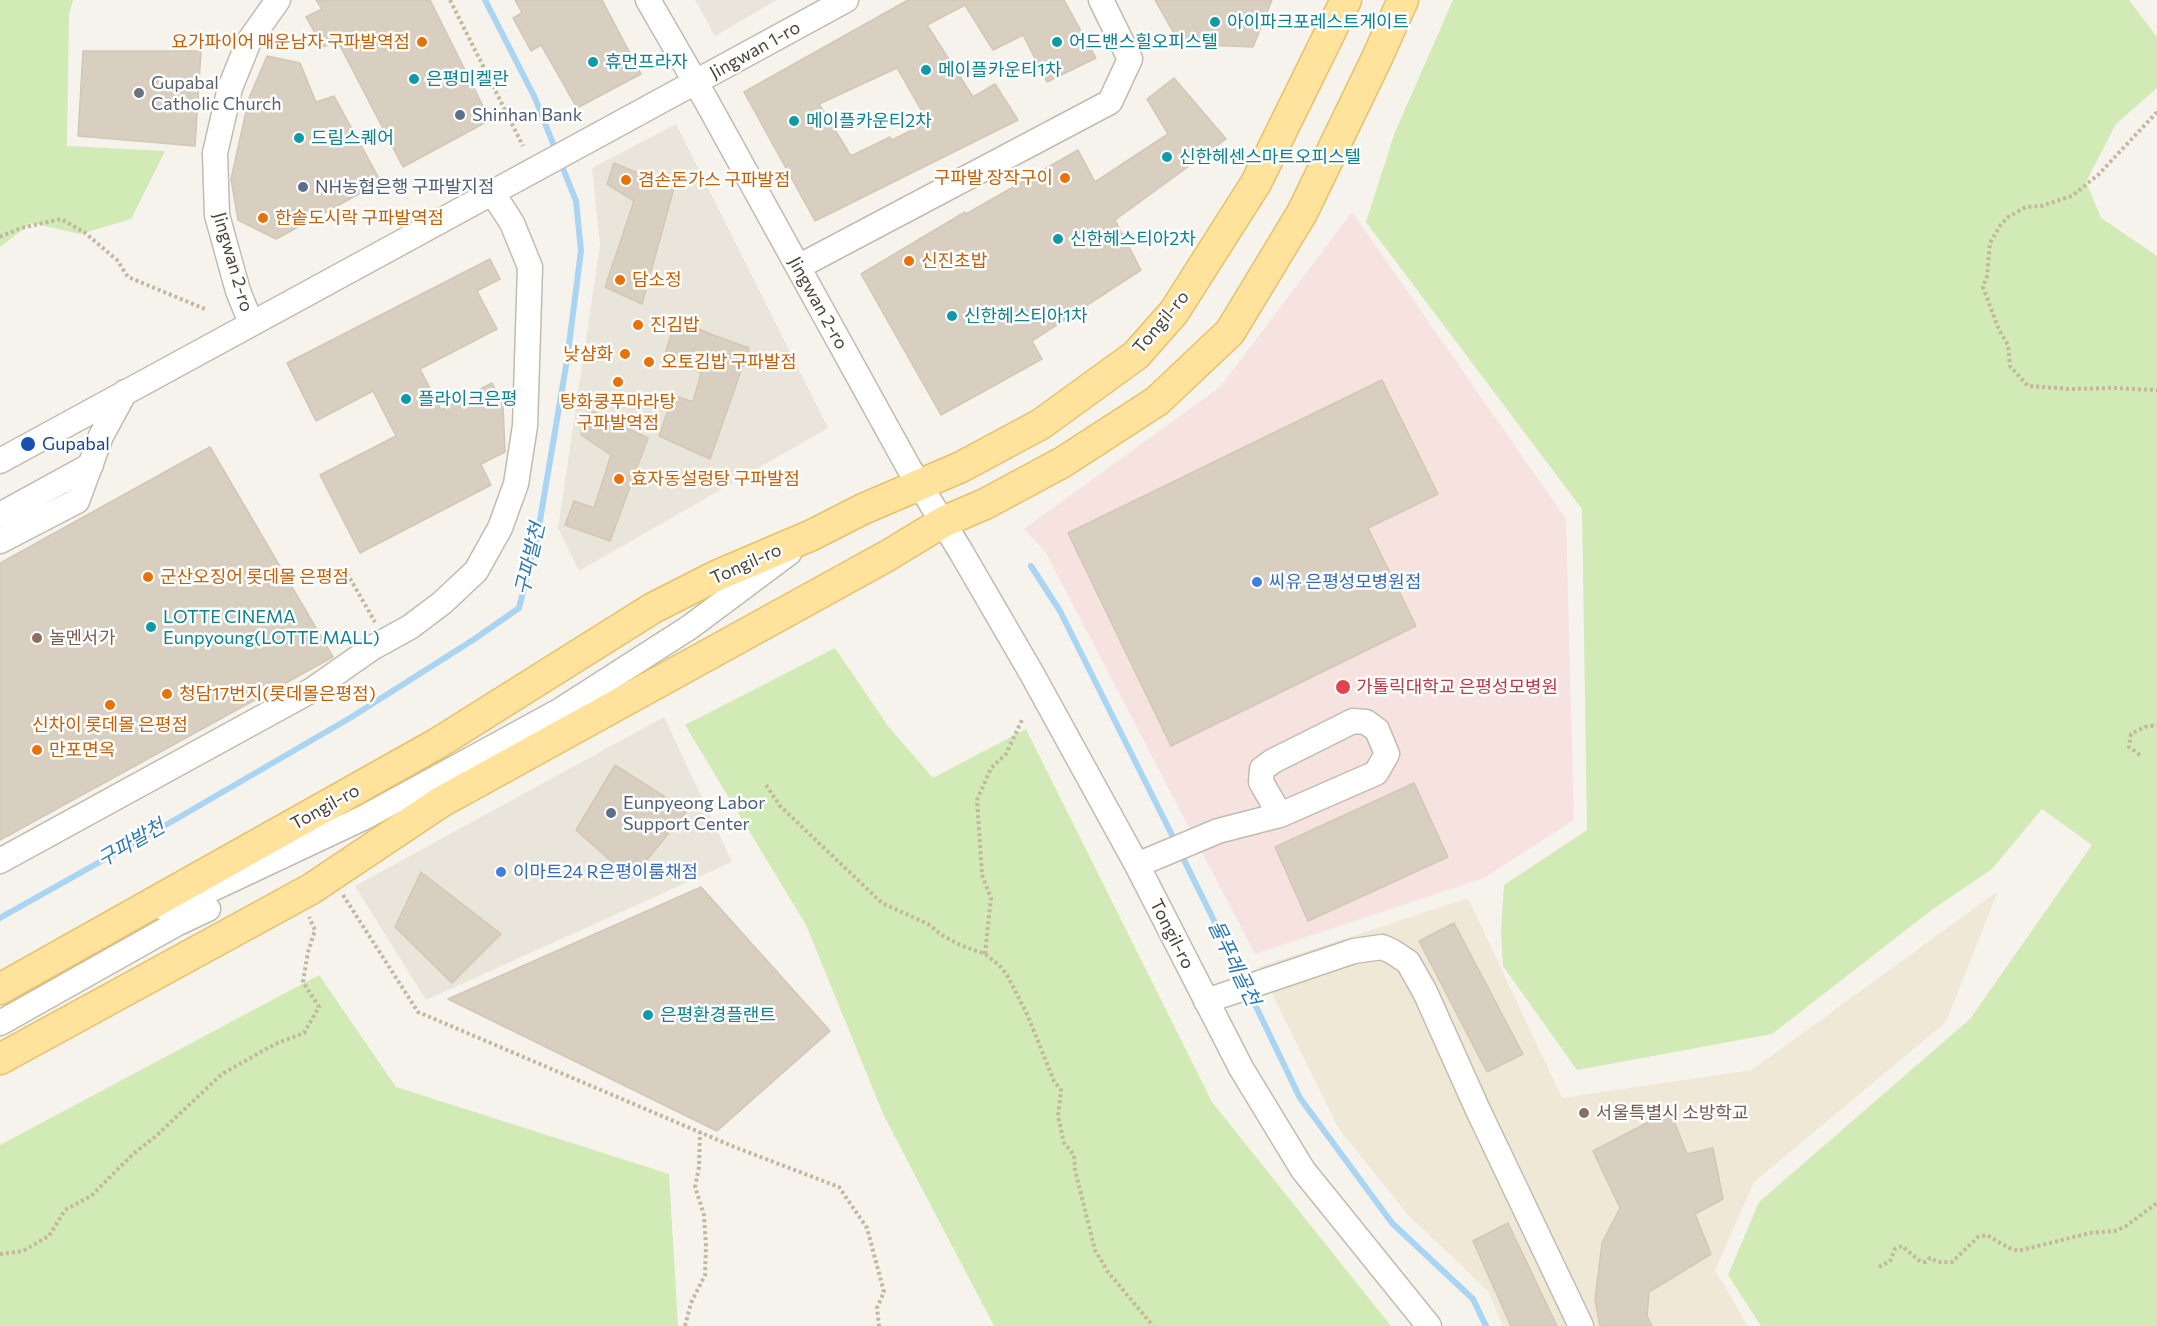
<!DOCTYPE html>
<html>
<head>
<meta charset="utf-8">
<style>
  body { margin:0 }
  canvas { display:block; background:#f6f3ec }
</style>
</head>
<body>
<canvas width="2157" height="1326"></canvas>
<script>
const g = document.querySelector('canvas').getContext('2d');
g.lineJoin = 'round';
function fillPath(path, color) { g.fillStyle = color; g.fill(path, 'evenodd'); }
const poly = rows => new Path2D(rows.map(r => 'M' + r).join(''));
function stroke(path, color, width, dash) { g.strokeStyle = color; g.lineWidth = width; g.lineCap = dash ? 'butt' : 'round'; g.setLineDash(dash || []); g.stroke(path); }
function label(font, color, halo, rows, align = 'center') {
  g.font = font + ' Commissioner,"Noto Sans KR",sans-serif'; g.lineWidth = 5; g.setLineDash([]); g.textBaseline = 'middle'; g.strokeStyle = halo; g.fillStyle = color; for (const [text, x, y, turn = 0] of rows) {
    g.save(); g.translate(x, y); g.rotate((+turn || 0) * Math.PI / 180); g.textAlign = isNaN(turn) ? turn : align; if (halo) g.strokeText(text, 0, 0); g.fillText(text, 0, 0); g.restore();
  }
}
const residential = poly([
  [695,0,777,0,715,36],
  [676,124,828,428,579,571,558,528,600,245,592,168],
  [664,717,732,862,426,1000,355,886]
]);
const education = poly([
  [1998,891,1946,1022,1754,1182,1715,1270,1748,1326,1503,1326,1488,1291,1408,1215,1339,1129,1259,967,1468,898,1562,1098,1752,1070]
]);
const medical = poly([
  [1352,212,1566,519,1574,820,1484,878,1255,954,1046,553,1024,529,1220,387]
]);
const green = poly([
  [0,0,73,0,69,15,67,146,165,151,131,219,80,234,31,223,0,247],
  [1453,0,2129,0,2157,37,2157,88,2116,124,2086,182,2101,218,2157,256,2157,1326,1761,1326,1728,1275,1759,1202,1970,1019,2092,845,2042,809,1992,869,1933,909,1772,1034,1577,1070,1503,966,1501,931,1504,885,1587,830,1582,509,1366,222,1395,132],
  [835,648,888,726,933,778,1026,729,1212,1102,1391,1326,994,1326,884,1116,806,925,685,725],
  [319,975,396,1087,669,1174,678,1326,0,1326,0,1145]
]);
const stream = poly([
  [485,0,535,98,556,151],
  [1031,566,1060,611,1176,843],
  [1180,852,1245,983],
  [0,918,171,822,350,718,473,640,519,608,538,532,567,360,581,251,576,201,560,161],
  [1249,992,1300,1098,1392,1223,1473,1299,1486,1326]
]);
const building = poly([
  [316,0,430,0,490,120,403,167,337,40,323,47,306,17,322,9,316,0],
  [515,0,602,0,641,74,577,108,541,45,531,51,513,18,522,13,515,0],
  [908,0,1064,0,1096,58,1047,82,1023,35,993,50,965,5,927,25,973,97,995,84,1018,120,815,221,744,92,908,0],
  [897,68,928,122,892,140,890,137,851,156,819,104,897,68],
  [1155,0,1272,0,1253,47,1180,44,1155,0],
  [83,51,201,51,195,146,78,136,83,51],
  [267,56,300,63,316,102,334,96,381,182,276,239,238,220,231,179,249,98,267,56],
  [1174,78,1226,139,1115,220,1141,270,1032,341,1042,359,941,415,861,274,965,212,966,214,1078,150,1095,182,1168,134,1147,99,1174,78],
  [614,163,674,188,642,304,605,287,634,201,607,184,614,163],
  [490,259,500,279,477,291,497,329,420,369,441,410,492,383,503,406,505,452,481,464,491,485,360,553,320,475,396,436,373,391,316,421,287,363,490,259],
  [676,319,713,335,749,348,710,459,659,436,673,395,693,402,701,373,665,354,676,319],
  [1382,380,1438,494,1368,528,1416,626,1171,746,1068,533,1382,380],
  [588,409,648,438,610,541,565,525,574,501,594,508,611,455,581,435,588,409],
  [210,447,333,657,0,840,0,563,210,447],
  [615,765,687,811,631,879,576,830,615,765],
  [1414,783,1448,857,1308,921,1275,847,1414,783],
  [421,872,501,934,452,983,395,927,421,872],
  [701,887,830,1031,717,1131,448,999,701,887],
  [1454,923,1523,1054,1487,1072,1419,941,1454,923],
  [1670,1111,1687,1154,1713,1148,1723,1199,1695,1214,1711,1254,1649,1292,1647,1316,1652,1326,1600,1326,1595,1300,1602,1243,1620,1208,1593,1151,1670,1111],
  [1508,1223,1557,1326,1511,1326,1473,1241,1508,1223]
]);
const path = poly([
  [450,0,523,146],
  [2157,112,2099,174,2072,196,2041,206,2026,207,2008,217,2000,226,1990,243,1987,276,1983,287,1999,330,2008,345,2010,366,2028,386,2070,389,2113,388,2157,390],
  [0,237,21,228,61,219,84,232,117,260,128,277,205,309],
  [344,568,375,622],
  [2140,755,2129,747,2131,734,2145,727,2157,725],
  [766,785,780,806,882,903,928,924,942,935,960,945,985,954,999,965,1007,975,1027,1014,1054,1081,1061,1090,1058,1116,1064,1143,1074,1155,1075,1170,1095,1250,1108,1272,1153,1326],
  [343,895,418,1012,732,1146,839,1187,867,1228,884,1292,877,1308,879,1326],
  [985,954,991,898,982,875,977,800,991,768,1006,754,1022,720],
  [0,1254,23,1251,49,1236,65,1210,91,1196,133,1154,156,1136,222,1074,275,1044,304,1033,319,1007,303,982,308,952,315,930,309,917],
  [1879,1267,1890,1261,1895,1249,1902,1246,1921,1262,1926,1262,1930,1258,1938,1262,1952,1262,1978,1237,1987,1235,2009,1248,2018,1251,2090,1233,2115,1231,2126,1226,2157,1203],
  [685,1326,691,1303,705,1275,706,1246,704,1215,695,1187,699,1167,700,1132]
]);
const minor = poly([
  [648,0,707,102,909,468,960,550,1032,674,1137,865,1241,1068,1303,1170,1429,1326],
  [798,267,1110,102,1130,59,1101,0],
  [251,323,238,291,217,215,215,153,230,88,249,41,278,0],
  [0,461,846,0],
  [0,515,91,465],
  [0,541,77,501,101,436,125,392],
  [0,861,312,690,372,648,410,627,442,603,476,571,500,528,516,484,525,426,530,267,512,223,492,192],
  [1137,865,1218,831,1280,815,1376,773,1387,754,1377,730,1366,722,1353,721,1273,761,1262,769,1261,782,1280,815],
  [164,908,174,907,365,817,559,711,690,627,789,553],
  [1206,1001,1354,951,1382,947,1393,952,1408,962,1425,992,1477,1108,1581,1326],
  [0,1023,176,924,208,909]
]);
const major = poly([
  [0,989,438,743,653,608,716,576,812,535,863,509,961,467,1041,424,1136,355,1174,312,1256,183,1346,0],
  [0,1059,311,889,441,802,887,556,943,522,985,504,1063,462,1157,401,1230,332,1302,213,1377,58,1403,0]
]);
const markers = [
  [1215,22,6,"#0f9aa8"],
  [422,42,6,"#e8710a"],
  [1057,42,6,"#0f9aa8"],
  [593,62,6,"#0f9aa8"],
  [926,70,6,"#0f9aa8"],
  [414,79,6,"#0f9aa8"],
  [139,93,6,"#6b7280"],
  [460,115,6,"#5c6f8a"],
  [794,121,6,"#0f9aa8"],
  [299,138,6,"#0f9aa8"],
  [1167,157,6,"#0f9aa8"],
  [1065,178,6,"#e8710a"],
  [626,180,6,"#e8710a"],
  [303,187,6,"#5c6f8a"],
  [263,218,6,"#e8710a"],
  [1058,239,6,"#0f9aa8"],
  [909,261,6,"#e8710a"],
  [620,280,6,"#e8710a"],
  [952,316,6,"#0f9aa8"],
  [638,325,6,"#e8710a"],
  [625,354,6,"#e8710a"],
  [649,362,6,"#e8710a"],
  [618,382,6,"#e8710a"],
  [406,399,6,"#0f9aa8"],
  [28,444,8,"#1a4fb4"],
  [619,479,6,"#e8710a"],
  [148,577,6,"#e8710a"],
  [1257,582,6,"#3f7fe0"],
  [151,627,6,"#0f9aa8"],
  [37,638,6,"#8d6e63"],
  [1343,687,8,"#e0444e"],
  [167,694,6,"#e8710a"],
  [110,705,6,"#e8710a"],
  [37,750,6,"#e8710a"],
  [611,813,6,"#5c6f8a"],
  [501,872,6,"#3f7fe0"],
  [648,1015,6,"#0f9aa8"],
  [1584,1113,6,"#8d6e63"]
];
const cultureNames = [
  ["아이파크포레스트게이트",1227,22],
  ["어드밴스힐오피스텔",1069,42],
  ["휴먼프라자",605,62],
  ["메이플카운티1차",938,70],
  ["은평미켈란",426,79],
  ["메이플카운티2차",806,121],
  ["드림스퀘어",311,138],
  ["신한헤센스마트오피스텔",1179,157],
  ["신한헤스티아2차",1070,239],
  ["신한헤스티아1차",964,316],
  ["플라이크은평",418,399],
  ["LOTTE CINEMA",163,617],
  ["Eunpyoung(LOTTE MALL)",163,638],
  ["은평환경플랜트",660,1015]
];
const foodNames = [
  ["요가파이어 매운남자 구파발역점",410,42,"right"],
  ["구파발 장작구이",1053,178,"right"],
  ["겸손돈가스 구파발점",638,180],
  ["한솥도시락 구파발역점",275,218],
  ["신진초밥",921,261],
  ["담소정",632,280],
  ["진김밥",650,325],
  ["낮샴화",613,354,"right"],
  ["오토김밥 구파발점",661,362],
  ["탕화쿵푸마라탕",618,402,"center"],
  ["구파발역점",618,423,"center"],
  ["효자동설렁탕 구파발점",631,479],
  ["군산오징어 롯데몰 은평점",160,577],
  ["청담17번지(롯데몰은평점)",179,694],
  ["신차이 롯데몰 은평점",110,725,"center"],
  ["만포면옥",49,750]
];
const streetNames = [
  ["Jingwan 1-ro",755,50,-29],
  ["Jingwan 2-ro",233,262,74],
  ["Jingwan 2-ro",818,303,61],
  ["Tongil-ro",1161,322,-50],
  ["Tongil-ro",746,564,-24],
  ["Tongil-ro",325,807,-29],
  ["Tongil-ro",1172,934,63]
];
const worshipNames = [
  ["Gupabal",151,83],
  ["Catholic Church",151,104]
];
const serviceNames = [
  ["Shinhan Bank",472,115],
  ["NH농협은행 구파발지점",315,187],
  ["Eunpyeong Labor",623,803],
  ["Support Center",623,824]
];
const transitNames = [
  ["Gupabal",42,444]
];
const shopNames = [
  ["씨유 은평성모병원점",1269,582],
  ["이마트24 R은평이룸채점",513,872]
];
const educationNames = [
  ["놀멘서가",49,638],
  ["서울특별시 소방학교",1596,1113]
];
const healthNames = [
  ["가톨릭대학교 은평성모병원",1356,687]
];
const waterNames = [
  ["구파발천",530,559,-77],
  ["구파발천",131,843,-30],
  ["물푸레골천",1234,963,64]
];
fillPath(residential, '#eae5da');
fillPath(education, '#efe8d6');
fillPath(medical, '#f6e3e0');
fillPath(green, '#d2eab5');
stroke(stream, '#a9d4f2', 6);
fillPath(building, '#d8cfc1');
stroke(building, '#d3c7b4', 1.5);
stroke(minor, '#c2bbae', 27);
stroke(major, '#e6c16a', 33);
stroke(path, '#c4b79f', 4, [3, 3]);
stroke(minor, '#fff', 24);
stroke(major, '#ffe39c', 30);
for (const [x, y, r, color] of markers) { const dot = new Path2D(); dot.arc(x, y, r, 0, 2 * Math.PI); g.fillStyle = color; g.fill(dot); stroke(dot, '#fff', 2); }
label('18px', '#0d838f', '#fff', cultureNames, 'left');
label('18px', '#c56008', '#fff', foodNames, 'left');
label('18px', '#4b4439', '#fff', streetNames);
label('18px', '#5b616d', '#fff', worshipNames, 'left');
label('18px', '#4e5e75', '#fff', serviceNames, 'left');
label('18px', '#164399', '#fff', transitNames, 'left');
label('18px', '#366cbe', '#fff', shopNames, 'left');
label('18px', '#785e54', '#fff', educationNames, 'left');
label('18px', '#be3a42', '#fff', healthNames, 'left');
label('italic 20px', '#2e7ab2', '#fff', waterNames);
</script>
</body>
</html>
